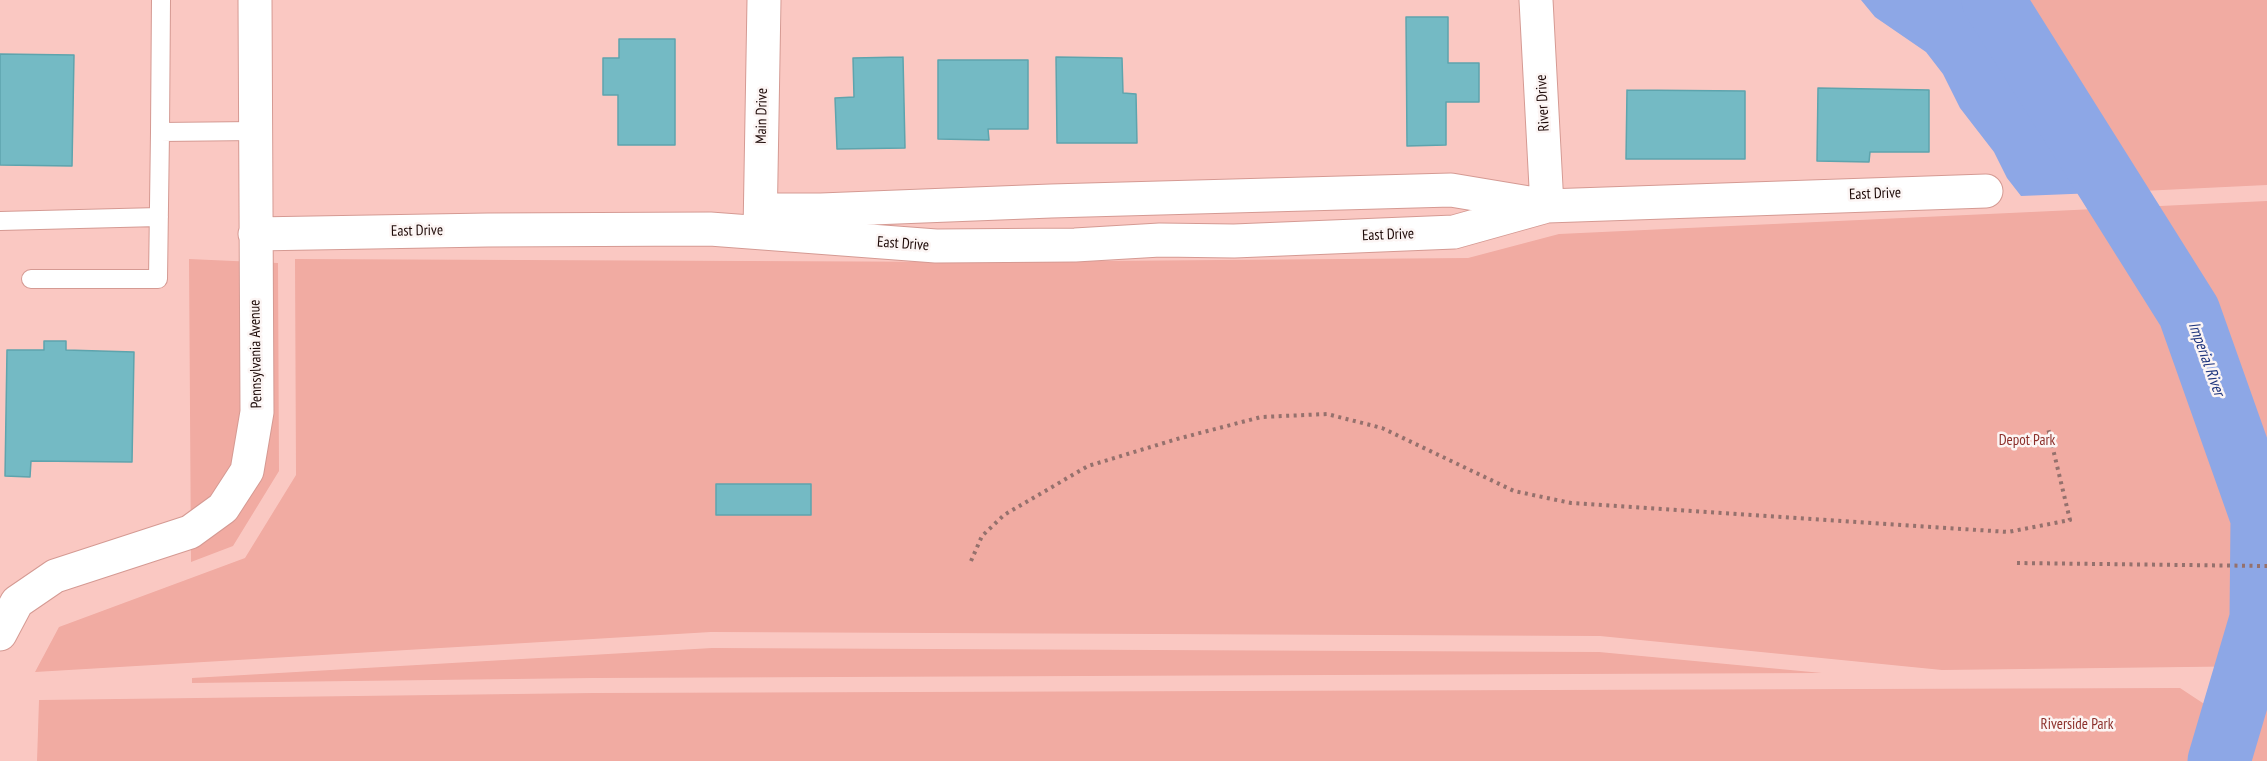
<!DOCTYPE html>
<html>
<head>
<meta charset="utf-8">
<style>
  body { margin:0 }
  canvas { display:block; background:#fac8c2 }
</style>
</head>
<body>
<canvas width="2267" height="761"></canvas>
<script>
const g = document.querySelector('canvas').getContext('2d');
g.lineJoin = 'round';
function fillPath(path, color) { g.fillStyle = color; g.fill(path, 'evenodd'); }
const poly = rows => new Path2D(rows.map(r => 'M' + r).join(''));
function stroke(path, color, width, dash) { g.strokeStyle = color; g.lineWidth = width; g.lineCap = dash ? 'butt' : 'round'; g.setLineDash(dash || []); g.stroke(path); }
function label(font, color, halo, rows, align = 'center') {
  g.font = font + ' "PT Sans Narrow",sans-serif'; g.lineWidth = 5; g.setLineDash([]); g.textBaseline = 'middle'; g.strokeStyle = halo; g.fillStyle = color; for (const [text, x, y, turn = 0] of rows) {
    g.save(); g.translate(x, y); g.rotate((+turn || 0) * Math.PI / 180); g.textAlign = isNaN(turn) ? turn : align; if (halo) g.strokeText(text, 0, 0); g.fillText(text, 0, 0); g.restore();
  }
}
const green = poly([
  [1976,0,2267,0,2267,185,2121,192,2093,162,2042,92,2029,66,2030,36,2017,10],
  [2267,201,2267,666,1942,670,1600,636,711,632,35,672,59,627,245,558,296,475,295,259,975,262,1468,258,1559,234],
  [189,259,278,263,279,471,233,546,191,562],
  [712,648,1599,652,1822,673,594,678,192,683,192,678],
  [2180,688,2230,721,2236,703,2267,703,2267,761,37,761,39,700,594,693]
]);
const water = poly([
  [1861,0,1976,0,2017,10,2030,36,2029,66,2042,92,2093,162,2121,192,2021,196,2007,178,1994,152,1960,108,1943,74,1926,52,1875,17]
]);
const river = poly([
  [1993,0,2189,312,2262,518,2261,619,2219,761]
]);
const building = poly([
  [1406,17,1448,17,1448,63,1479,63,1479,102,1446,102,1446,145,1407,146,1406,17],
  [619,39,675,39,675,145,618,145,618,95,603,95,603,58,619,58,619,39],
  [0,54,74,55,72,166,0,165,0,54],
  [903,57,905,148,837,149,835,98,854,97,853,58,903,57],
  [1056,57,1122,58,1123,93,1136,94,1137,143,1057,143,1056,57],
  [938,60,1028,60,1028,129,988,129,989,140,938,139,938,60],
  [1818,88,1929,90,1929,152,1870,152,1869,162,1817,161,1818,88],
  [1627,90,1745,91,1745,159,1626,159,1627,90],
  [44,341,66,341,66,350,134,352,132,462,31,461,30,477,5,476,7,350,44,350,44,341],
  [716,484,811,484,811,515,716,515,716,484]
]);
const path = poly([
  [971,561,982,536,1004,515,1088,466,1177,439,1261,417,1327,414,1382,428,1514,491,1571,503,2008,532,2070,520,2048,428],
  [2017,563,2267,566]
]);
const lane = poly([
  [160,132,161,0],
  [0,221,159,217],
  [31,279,158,279,160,132,255,131]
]);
const street = poly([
  [1536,0,1547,206],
  [761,210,821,210,1051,201,1451,190,1547,206,1986,191],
  [760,232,764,0],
  [255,234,488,230,710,229,936,246,1075,245,1160,240,1234,241,1454,232,1547,206],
  [0,634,17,602,55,576,190,532,223,508,247,471,257,412,255,0]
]);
const streetNames = [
  ["River Drive",1543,103,-93],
  ["Main Drive",762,116,-89],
  ["East Drive",1875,194,-2],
  ["East Drive",417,231,-1],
  ["East Drive",1388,235,-2],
  ["East Drive",903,244,4],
  ["Pennsylvania Avenue",256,354,-91]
];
const parkNames = [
  ["Depot Park",2027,441],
  ["Riverside Park",2077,725]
];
const waterNames = [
  ["Imperial River",2206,359,70]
];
fillPath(green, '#f1aba2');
fillPath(water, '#8da7e6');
stroke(river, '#8da7e6', 63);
fillPath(building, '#74bac4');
stroke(building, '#5ea4ad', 1.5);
stroke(lane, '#d59a93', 20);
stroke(street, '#d59a93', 35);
stroke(path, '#95716d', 4, [3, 4.5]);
stroke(lane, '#fff', 18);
stroke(street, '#fff', 33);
label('15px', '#1d0907', '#fcf5f4', streetNames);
label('15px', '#8c302b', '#fcf5f4', parkNames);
label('italic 16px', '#1d347d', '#fcf5f4', waterNames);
</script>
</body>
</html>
